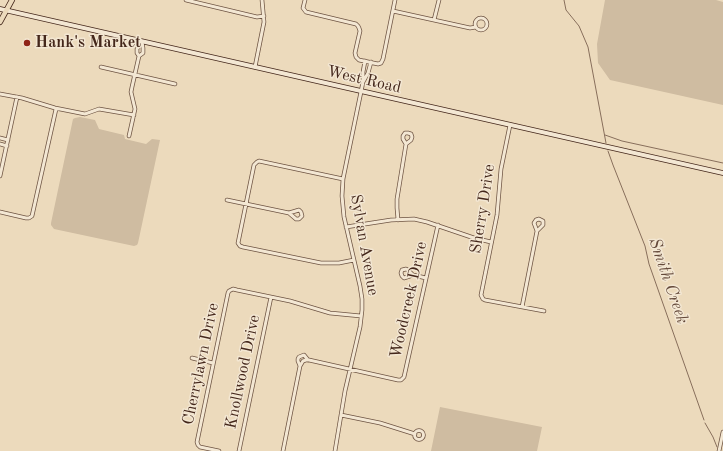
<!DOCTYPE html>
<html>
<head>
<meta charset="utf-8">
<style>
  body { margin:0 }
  canvas { display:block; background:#ecdabc }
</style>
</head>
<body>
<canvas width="723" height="451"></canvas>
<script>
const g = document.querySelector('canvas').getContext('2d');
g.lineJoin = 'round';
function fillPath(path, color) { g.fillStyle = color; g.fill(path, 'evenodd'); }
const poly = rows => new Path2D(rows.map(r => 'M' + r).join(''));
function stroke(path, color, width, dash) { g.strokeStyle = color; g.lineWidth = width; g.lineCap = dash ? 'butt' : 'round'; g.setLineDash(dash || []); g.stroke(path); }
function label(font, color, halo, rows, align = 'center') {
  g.font = font + ' "Old Standard TT",serif'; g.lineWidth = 3; g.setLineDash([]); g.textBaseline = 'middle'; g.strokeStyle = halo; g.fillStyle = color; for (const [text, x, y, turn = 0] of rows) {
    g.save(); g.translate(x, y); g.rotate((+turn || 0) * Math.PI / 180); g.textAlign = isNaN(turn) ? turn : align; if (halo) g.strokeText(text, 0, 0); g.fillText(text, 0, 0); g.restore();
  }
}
const green = poly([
  [605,0,716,0,723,2,723,105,610,80,598,63,597,44],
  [80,117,95,120,99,129,124,135,125,139,146,144,152,139,160,140,138,243,137,245,134,246,54,229,51,225,51,223,73,119,75,118],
  [440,407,542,427,537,451,431,451]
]);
const stream = poly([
  [564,0,566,10,579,26,588,47,606,143],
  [605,135,622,141,723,163],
  [608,151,613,165,645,246,649,264,704,420],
  [705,423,713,437,717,447]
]);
const street = poly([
  [186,0,257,17,264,16],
  [305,0,303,8,306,12,356,24,358,26,359,28,360,31,355,53,356,57,359,60,378,64,381,63,383,59,395,0],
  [393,11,470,28,476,27],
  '475 24a6 6 0 1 1 12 0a6 6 0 1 1-12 0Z',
  [434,20,439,0],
  [139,56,143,53,143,48,142,42],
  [101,67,175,84],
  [255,67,264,22,262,0],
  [363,82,368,73,371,62],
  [0,94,22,98,55,108,85,114,99,109,134,115],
  [510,125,501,169,497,215,481,295,483,299,485,300,544,311],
  [129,136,135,109,131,92,132,87,139,56,137,53,137,49,142,42],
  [0,138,8,140],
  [0,144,7,146],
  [0,176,17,97],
  [343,179,259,161,257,162,254,165,238,243,240,246,243,247,321,263,339,263,354,260],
  [227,200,289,213,299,210,301,212,302,216,299,219,296,219,289,213],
  [0,212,26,218,29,218,32,216,56,109],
  [398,220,397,208,397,199,406,144,411,140,412,137,411,134,408,133,405,133,403,136,403,139,406,144],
  [346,227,391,220,414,219,427,222,474,238,491,242],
  [413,275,408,270,406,269,402,270,401,273,402,276,404,278,413,275,426,278],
  [522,307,537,231,534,223,536,220,539,219,543,221,543,225,537,231],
  [192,358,213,363],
  [300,366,298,361,298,359,299,357,304,355,308,360],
  [341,415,380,423,415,434],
  '414.5 435a4.5 4.5 0 1 1 9 0a4.5 4.5 0 1 1-9 0Z',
  [219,451,200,447,198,445,197,442,228,293,229,291,233,289,237,290,290,301,330,313,361,316],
  [239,451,271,297],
  [283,451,300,366,303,361,306,360,309,360,398,380,401,380,404,377,438,225],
  [335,451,345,391,360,327,362,310,362,299,360,286,344,217,342,196,343,179,363,82,363,72,365,61],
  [719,451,723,432]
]);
const secondary = poly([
  [0,9,330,84,723,173]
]);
const primary = poly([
  [0,22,12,0]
]);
const markers = [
  [27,43,4,"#8f2418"]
];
const poiNames = [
  ["Hank's Market",35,43]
];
const streetNames = [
  ["West Road",364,80,13],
  ["Sherry Drive",483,209,-81],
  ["Sylvan Avenue",364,245,80],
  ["Woodcreek Drive",409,300,-77],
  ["Cherrylawn Drive",201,364,-78],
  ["Knollwood Drive",243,372,-78]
];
const waterNames = [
  ["Smith Creek",668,281,71]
];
fillPath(green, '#cfbca1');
stroke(stream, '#876e5b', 1);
stroke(street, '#6e5443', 4.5);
stroke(secondary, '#44271b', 5.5);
stroke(primary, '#44271b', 6);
stroke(street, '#f3e7d3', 3);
stroke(secondary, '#f3e7d3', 4);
stroke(primary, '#ecdabc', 4.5);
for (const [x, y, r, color] of markers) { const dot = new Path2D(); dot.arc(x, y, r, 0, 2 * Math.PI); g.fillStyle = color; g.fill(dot); stroke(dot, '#f3e7d3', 1.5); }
label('bold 16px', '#44271b', '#f3e7d3', poiNames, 'left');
label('16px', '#44271b', '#f3e7d3', streetNames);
label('italic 17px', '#654a3b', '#f3e7d3', waterNames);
</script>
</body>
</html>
